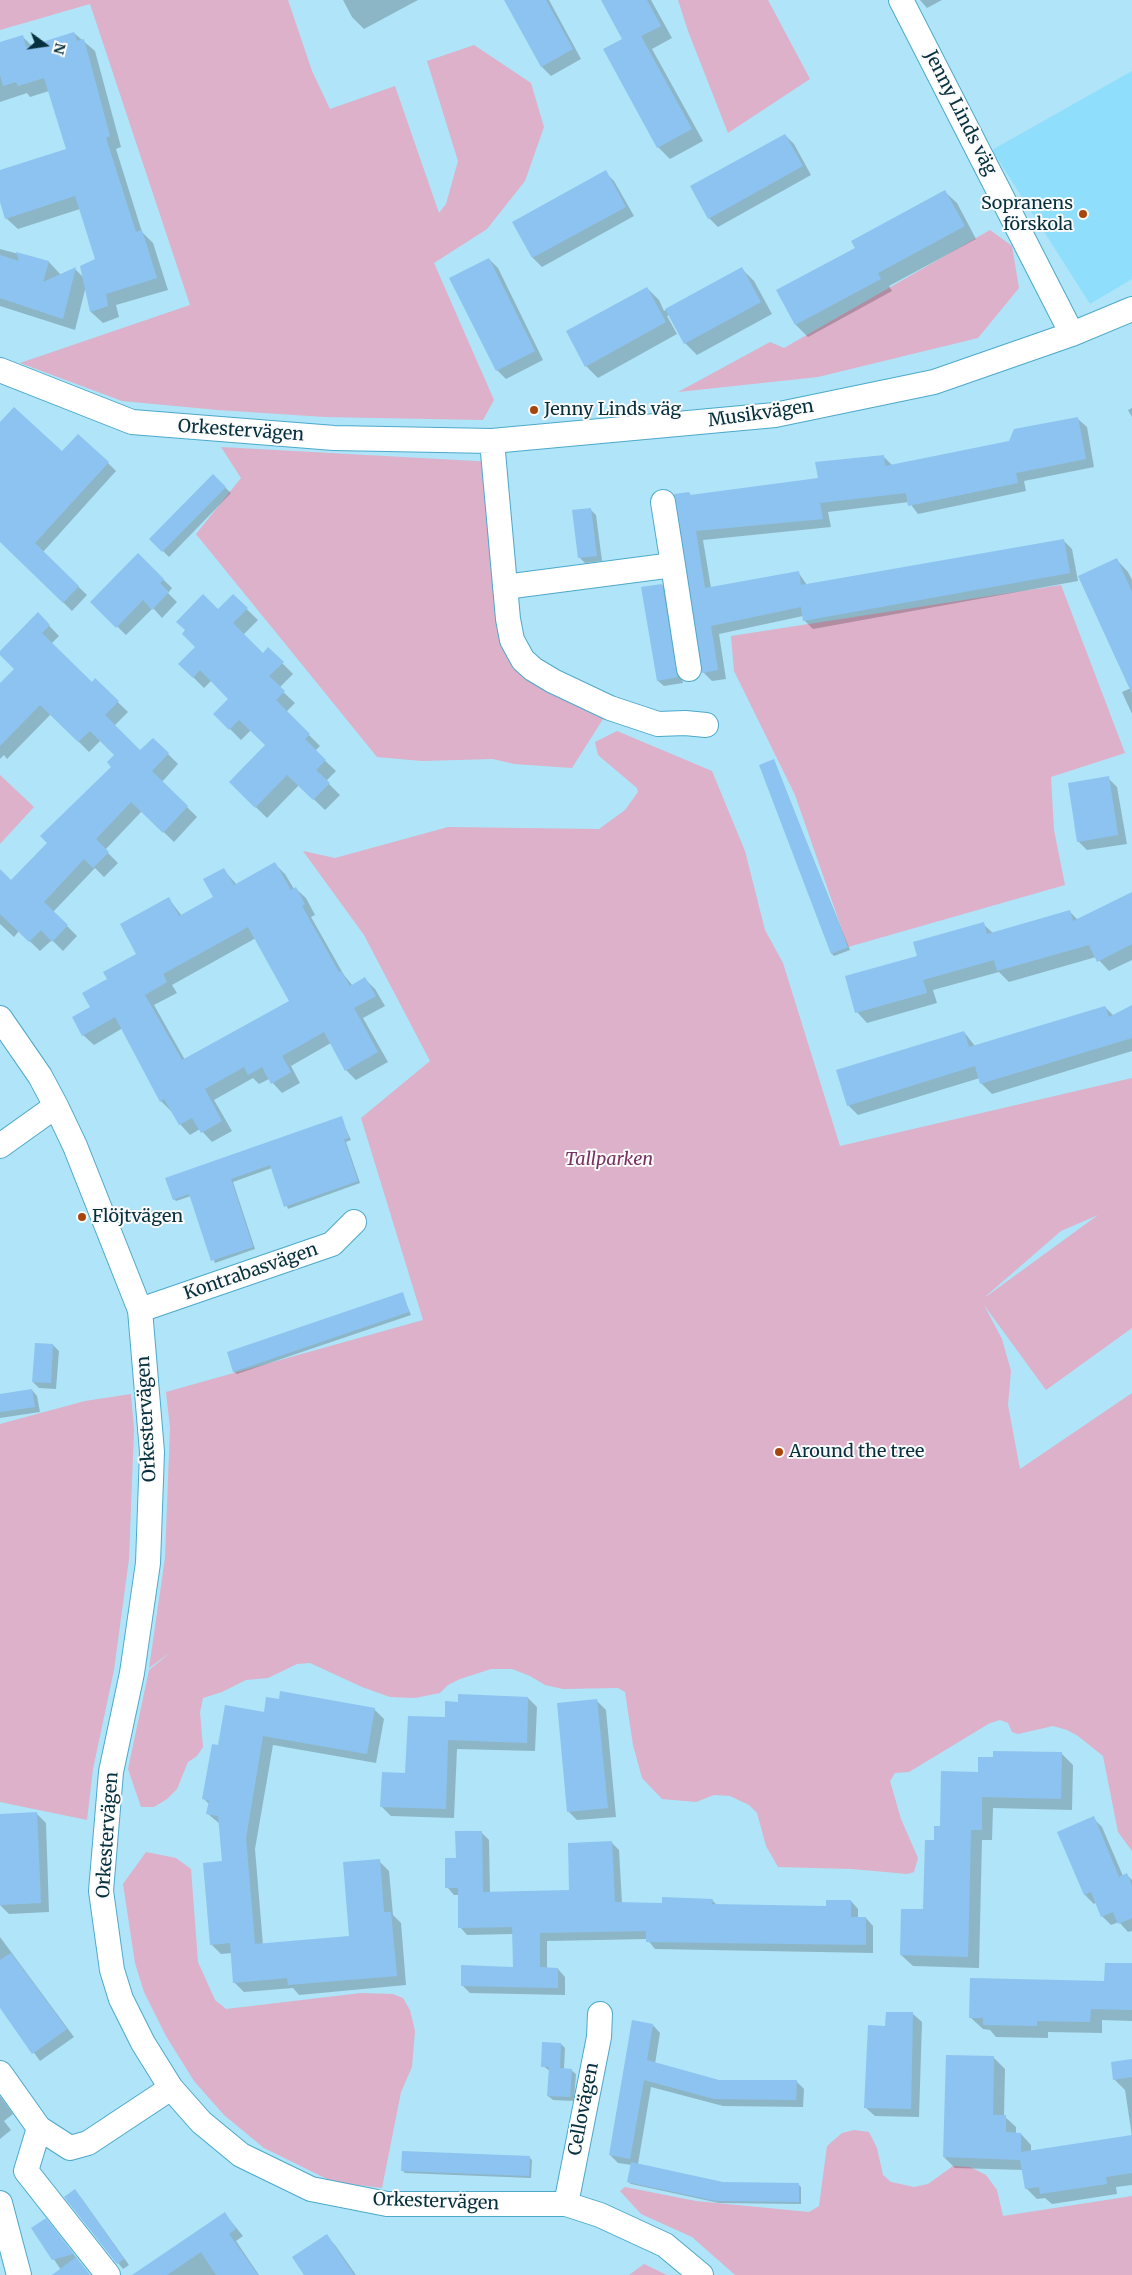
<!DOCTYPE html>
<html>
<head>
<meta charset="utf-8">
<style>
  body { margin:0 }
  #map { position:relative; width:1132px; height:2275px; overflow:hidden; background:#b0e4f8; font-family:Merriweather,serif }
  canvas { display:block }
  .north { position:absolute; left:20px; top:20px; width:50px; height:50px; -webkit-text-stroke:4px #fbfbfb; paint-order:stroke; rotate:104deg; font-size:14px; font-weight:700; line-height:20px; text-align:center; color:#06303d }
  .north::after { content:''; display:block; margin:auto; width:18px; height:22px; background:#06303d; clip-path:polygon(50% 0,100% 100%,50% 72%,0 100%) }
</style>
</head>
<body>
<div id="map">
<canvas width="1132" height="2275"></canvas>
<div class="north">N</div>
</div>
<script>
const g = document.querySelector('canvas').getContext('2d');
g.lineJoin = 'round';
function fillPath(path, color) { g.fillStyle = color; g.fill(path, 'evenodd'); }
const poly = rows => new Path2D(rows.map(r => 'M' + r).join(''));
function stroke(path, color, width, dash) { g.strokeStyle = color; g.lineWidth = width; g.lineCap = dash ? 'butt' : 'round'; g.setLineDash(dash || []); g.stroke(path); }
function label(font, color, halo, rows, align = 'center') {
  g.font = font + ' Merriweather,serif'; g.lineWidth = 4; g.setLineDash([]); g.textBaseline = 'middle'; g.strokeStyle = halo; g.fillStyle = color; for (const [text, x, y, turn = 0] of rows) {
    g.save(); g.translate(x, y); g.rotate((+turn || 0) * Math.PI / 180); g.textAlign = isNaN(turn) ? turn : align; if (halo) g.strokeText(text, 0, 0); g.fillText(text, 0, 0); g.restore();
  }
}
const built = poly([
  [1132,71,1132,279,1090,304,992,150]
]);
const green = poly([
  [0,0,288,0,312,71,330,109,395,86,439,213,446,204,458,161,427,61,474,45,531,83,544,127,525,181,487,229,434,263,494,400,483,420,325,417,218,410,122,401,20,363,190,305,90,4,0,30],
  [678,0,768,0,810,79,728,133,688,31],
  [990,230,1012,246,1019,288,978,338,818,377,678,392,770,342,784,348],
  [221,447,494,462,512,640,610,708,572,768,514,764,493,759,422,761,377,757,196,534,241,478],
  [1061,585,1125,753,1051,777,1054,830,1065,885,848,947,795,795,734,671,731,636],
  [617,731,712,771,745,851,765,930,783,963,840,1146,1132,1078,1132,1328,1046,1390,984,1305,1002,1339,1011,1371,1008,1405,1020,1469,1132,1393,1132,1851,1118,1832,1103,1756,1078,1736,1067,1730,1053,1726,1018,1734,1012,1732,1008,1723,1000,1720,990,1723,909,1772,895,1773,890,1781,901,1819,918,1858,914,1872,907,1874,852,1869,778,1867,766,1846,757,1813,749,1805,730,1796,714,1795,696,1802,662,1799,642,1778,633,1745,625,1692,618,1688,563,1689,545,1685,530,1676,512,1669,491,1669,460,1679,448,1685,440,1693,415,1698,390,1697,362,1687,310,1663,297,1664,268,1678,246,1680,222,1692,203,1698,200,1712,203,1747,197,1756,188,1762,177,1789,167,1799,154,1807,141,1807,128,1769,149,1670,171,1652,149,1668,165,1558,170,1428,166,1392,423,1320,361,1118,430,1061,364,935,303,851,335,858,448,827,599,829,625,810,638,792,637,788,598,755,595,742],
  [1098,1215,987,1296,986,1296,1061,1231],
  [0,775,34,807,0,844],
  [131,1394,134,1430,129,1559,114,1670,93,1769,87,1820,0,1802,0,1424,85,1401],
  [146,1852,176,1858,191,1869,198,1962,215,2000,226,2009,361,1993,393,1994,403,1998,410,2010,415,2031,412,2067,401,2092,382,2188,333,2182,264,2148,224,2115,194,2081,166,2036,144,1992,135,1963,123,1884],
  [854,2130,869,2132,877,2148,883,2175,891,2182,914,2187,928,2184,953,2166,970,2167,986,2175,997,2190,1003,2216,1132,2196,1132,2275,735,2275,692,2237,641,2214,620,2191,625,2187,696,2201,809,2212,819,2206,827,2146,842,2133],
  [644,2264,667,2275,629,2275]
]);
const shadow = poly([
  [343,0,418,0,364,29,352,17],
  [505,0,549,0,581,59,551,76,542,67],
  [603,0,651,0,672,38,652,49,703,141,670,159,658,147,624,39],
  [920,0,942,0,927,8],
  [74,33,95,51,121,147,116,149,142,232,153,243,168,290,116,305,119,317,103,323,91,312,86,286,75,330,0,306,0,249,49,262,61,275,75,269,83,277,96,259,80,209,18,229,6,218,0,198,0,171,67,150,49,91,30,97,27,93,0,102,0,43,22,36,32,46],
  [785,135,794,144,811,175,718,227,709,218],
  [605,172,614,181,634,216,542,267,533,258,514,223],
  [945,192,957,203,976,239,889,286,892,291,808,337,796,325,778,291,856,248],
  [489,259,498,268,543,360,506,379,497,370],
  [742,269,754,281,772,314,697,355,685,343,669,315,667,316,677,334,598,378,586,366,647,288,659,300,664,311],
  [1132,408,1132,417,1128,410],
  [1078,419,1087,427,1094,467,1024,481,1026,491,918,514,909,502,828,512,831,527,703,540,711,588,798,572,807,585,1063,540,1072,549,1078,581,813,629,804,620,803,616,719,634,726,679,712,681,703,672,689,493,692,496,820,479,883,456,893,466,1010,442],
  [0,424,62,452,108,463,116,471,43,552,87,595,72,611,0,540],
  [213,476,231,493,169,557,151,539],
  [590,509,596,515,602,561,585,563,579,557],
  [138,555,172,588,168,593,177,602,162,618,153,608,126,635,92,602],
  [1117,560,1128,572,1132,580,1132,714,1122,692,1131,688],
  [662,585,667,591,683,683,664,686,658,681],
  [233,596,258,620,243,635,263,654,268,649,293,674,279,688,295,703,286,712,320,746,315,751,336,771,326,781,340,795,325,810,299,785,267,818,230,782,266,745,251,730,241,740,215,714,230,699,212,680,204,688,180,664,197,647,218,611],
  [38,614,59,636,51,644,92,684,95,680,128,712,114,726,140,752,153,739,178,764,162,782,197,817,174,842,142,811,105,850,118,863,104,877,95,868,53,912,77,936,63,951,52,940,40,951,19,931,14,937,0,924,0,870,11,882,49,843,113,767,116,755,101,740,89,752,51,714,7,759,4,755,0,759,0,685,15,669,0,653],
  [774,761,850,950,834,956,832,954],
  [1108,778,1117,787,1127,844,1087,850,1078,841],
  [275,864,285,874,294,889,295,888,306,898,315,915,311,917,344,975,353,986,365,979,375,989,385,1006,363,1018,388,1062,356,1080,346,1070,331,1043,291,1066,300,1083,282,1093,269,1079,259,1084,253,1078,214,1100,232,1131,212,1142,200,1129,190,1135,180,1124,171,1111,161,1101,123,1028,94,1045,83,1035,92,1008,108,979,138,954,169,899,182,916,215,897,223,869,237,885],
  [256,938,291,1001,185,1060,154,1005,177,993,172,985],
  [1132,893,1132,960,1109,971,1096,957,1009,982,999,972,933,990,937,1003,867,1023,857,1012,918,957,983,924,993,933,1070,912,1078,920],
  [1132,1006,1132,1051,992,1094,981,1083,980,1078,858,1115,848,1105,964,1032,975,1046,1105,1007,1114,1016],
  [341,1118,351,1140,346,1142,360,1183,288,1209,272,1168,233,1182,255,1249,215,1263,191,1196,176,1201,174,1199],
  [402,1293,411,1315,237,1374,234,1372,229,1353],
  [53,1345,59,1351,56,1389,39,1388,33,1382],
  [32,1390,37,1396,40,1412,0,1418,0,1395],
  [528,1698,537,1707,535,1751,457,1749,454,1818,391,1816,382,1807,446,1718],
  [597,1701,606,1710,616,1817,577,1820,568,1811],
  [374,1709,384,1719,376,1763,273,1745,255,1849,263,1945,350,1937,379,1861,389,1871,393,1915,401,1923,406,1985,299,1995,293,1988,244,1992,234,1982,232,1953,221,1954,211,1944,223,1862,220,1824,208,1814,209,1804,204,1799,219,1747,265,1713],
  [1062,1754,1073,1765,1072,1810,993,1808,992,1840,982,1840,979,1968,913,1966,901,1955,924,1911,935,1842,941,1827,979,1773],
  [37,1814,46,1823,49,1912,9,1914,0,1905,0,1815],
  [1093,1818,1102,1827,1123,1876,1127,1875,1132,1880,1132,1931,1128,1932,1119,1922,1111,1925,1102,1916,1097,1902,1094,1904,1085,1895,1059,1832],
  [481,1832,489,1840,490,1893,570,1891,611,1842,619,1850,622,1903,663,1904,712,1900,717,1905,828,1907,851,1901,858,1909,858,1918,866,1918,873,1926,873,1953,655,1949,647,1939,547,1941,547,1969,558,1969,565,1977,565,1995,470,1993,462,1985,514,1968,513,1934,467,1935,460,1927,459,1895,454,1895,447,1887,457,1859],
  [0,1937,74,2037,40,2061,0,2006],
  [1132,1964,1132,2021,1102,2020,1102,2033,1048,2032,1048,2038,996,2037,990,2030,983,2029,971,2018,1106,1982],
  [913,2014,922,2022,919,2117,875,2116,866,2108,887,2027],
  [653,2025,660,2033,655,2064,718,2081,796,2081,804,2089,803,2107,723,2106,651,2087,638,2164,723,2183,798,2184,801,2187,801,2204,719,2203,631,2184,628,2182,632,2165,618,2163,610,2155],
  [561,2044,565,2048,564,2069,571,2070,576,2074,574,2101,553,2100,548,2096,550,2071,543,2066],
  [948,2057,994,2058,1005,2069,1004,2116,1016,2127,1016,2134,1021,2134,1031,2145,1031,2151,1132,2136,1125,2090,1114,2079,1132,2060,1132,2185,1116,2187,1117,2194,1052,2204,1045,2198,1037,2199,1026,2188,1023,2170,955,2168,944,2157],
  [0,2096,13,2114,4,2121,11,2130,0,2139],
  [529,2157,532,2160,531,2178,405,2173,403,2171],
  [80,2196,129,2265,123,2269,118,2263],
  [225,2214,243,2236,236,2241,259,2275,136,2275],
  [51,2225,90,2275,54,2275,61,2270,33,2228],
  [326,2236,335,2245,356,2275,306,2275]
]);
const building = poly([
  [504,0,546,0,573,49,541,67],
  [601,0,647,0,661,26,641,36,692,129,657,148,603,49,622,39],
  [74,32,77,41,84,39,110,136,106,138,136,232,142,230,157,278,106,294,108,306,90,312,80,266,95,259,75,196,5,219,0,202,0,170,66,149,44,78,18,86,16,82,3,86,0,75,0,42,23,35,26,47],
  [785,134,803,166,708,219,690,186],
  [606,170,626,207,532,258,512,222],
  [945,190,965,226,878,273,881,279,795,325,776,290,855,248,851,241],
  [16,252,49,261,43,282,76,267,63,319,0,298,0,255,19,261],
  [489,258,535,351,496,371,449,278],
  [742,267,761,302,684,344,665,309],
  [647,287,666,322,585,367,566,331],
  [14,407,62,451,78,434,109,462,35,543,79,586,63,603,0,542,0,422],
  [1078,417,1086,459,1016,473,1018,483,908,506,906,493,820,503,823,519,696,531,705,588,799,571,801,585,1064,539,1070,573,803,621,801,607,711,626,718,670,702,673,674,494,689,492,690,495,818,478,815,462,884,455,885,466,1009,441,1014,429],
  [213,474,226,487,162,552,149,539],
  [591,508,597,556,578,558,572,510],
  [138,553,164,579,160,583,169,592,152,610,143,600,116,628,90,602],
  [1117,558,1132,592,1132,694,1078,576],
  [662,584,678,677,657,681,641,587],
  [203,594,218,609,233,594,248,608,233,623,263,653,268,647,284,662,269,676,285,691,276,700,310,734,305,739,326,760,316,770,330,783,313,800,287,775,255,808,229,782,265,745,239,720,229,730,213,714,228,699,200,670,193,678,178,664,195,647,182,634,185,630,176,622],
  [38,612,50,625,42,633,92,682,95,678,119,701,105,715,140,750,153,738,169,753,152,771,188,806,163,833,131,802,96,839,109,852,93,868,84,859,44,902,68,925,52,942,41,930,29,942,0,914,0,869,11,880,47,843,40,836,111,767,107,762,114,755,90,731,78,742,40,705,0,746,0,683,14,669,0,655,0,651],
  [774,759,848,947,831,954,759,765],
  [1109,776,1118,835,1077,842,1068,783],
  [275,862,291,890,296,887,305,904,302,906,339,972,341,971,350,986,365,977,376,996,354,1008,378,1052,345,1071,324,1032,282,1056,291,1072,271,1084,262,1067,248,1075,244,1067,205,1089,222,1121,201,1133,192,1118,179,1125,164,1099,160,1102,115,1017,82,1036,72,1017,90,1007,82,993,107,979,103,972,136,954,120,924,169,897,179,916,213,897,203,879,224,868,234,885],
  [248,927,289,1001,182,1060,145,995,167,982,163,974],
  [1132,892,1132,944,1097,962,1089,945,997,971,994,960,923,980,927,993,855,1013,845,976,917,956,913,942,984,922,987,934,1070,910,1073,921],
  [1132,1005,1132,1038,980,1084,975,1066,847,1106,836,1070,964,1031,969,1047,1105,1006,1109,1017],
  [342,1116,349,1138,344,1139,358,1181,284,1207,270,1165,231,1179,253,1247,211,1261,189,1194,173,1200,165,1178],
  [403,1292,409,1312,233,1372,227,1352],
  [35,1343,53,1344,51,1383,32,1382],
  [32,1389,35,1407,0,1412,0,1394],
  [280,1691,375,1708,367,1754,263,1736,246,1838,255,1944,349,1936,343,1862,380,1859,384,1912,391,1912,397,1976,288,1985,287,1978,233,1983,230,1943,210,1945,203,1863,222,1861,218,1816,206,1814,209,1801,202,1799,212,1744,218,1745,225,1705,264,1712,266,1697,279,1699],
  [458,1694,528,1697,527,1743,448,1740,446,1809,380,1807,382,1772,405,1773,408,1716,445,1717,445,1701,458,1702],
  [597,1699,608,1808,567,1812,557,1703],
  [993,1751,1062,1752,1061,1799,982,1797,982,1830,971,1830,968,1957,900,1955,901,1909,923,1909,925,1840,934,1840,934,1826,940,1826,941,1771,978,1772,978,1757,993,1757],
  [37,1812,41,1903,0,1905,0,1814],
  [1094,1816,1119,1877,1127,1873,1132,1886,1132,1918,1118,1924,1113,1912,1101,1917,1091,1892,1084,1895,1057,1832],
  [455,1831,482,1831,483,1892,569,1890,568,1843,612,1841,615,1902,662,1903,662,1897,713,1899,712,1904,826,1906,826,1900,851,1900,851,1917,866,1917,866,1945,646,1942,646,1931,540,1933,540,1967,558,1968,558,1988,461,1986,461,1965,513,1967,512,1927,458,1928,458,1888,445,1888,445,1858,456,1858],
  [11,1953,67,2029,32,2054,0,2008,0,1960],
  [1105,1963,1132,1963,1132,2010,1091,2009,1090,2022,1037,2021,1037,2026,983,2025,983,2018,969,2018,970,1978,1104,1981],
  [886,2012,913,2012,911,2109,864,2108,868,2025,885,2026],
  [632,2020,653,2024,647,2060,719,2080,797,2080,796,2100,714,2099,644,2080,630,2159,609,2155],
  [542,2042,561,2043,560,2068,572,2069,570,2097,547,2096,549,2067,541,2067],
  [946,2055,994,2056,993,2115,1006,2115,1006,2132,1021,2133,1021,2152,1132,2135,1132,2173,1106,2177,1107,2184,1040,2194,1039,2187,1025,2189,1020,2160,943,2157],
  [1132,2059,1132,2077,1113,2080,1111,2062],
  [402,2151,530,2156,529,2176,401,2171],
  [631,2162,723,2182,799,2183,799,2202,716,2201,627,2182],
  [75,2189,124,2259,117,2264,64,2197],
  [225,2212,236,2229,229,2234,258,2275,216,2275,201,2252,167,2275,132,2275],
  [46,2218,74,2254,52,2260,31,2228],
  [327,2234,354,2275,304,2275,292,2257],
  [76,2257,90,2275,52,2275]
]);
const street = poly([
  [901,0,1072,334],
  [0,370,132,422,334,438,492,441,775,415,934,382,1072,334,1132,309],
  [492,441,508,619,512,640,523,660,533,669,553,681,610,708,658,724,685,723,706,725],
  [673,565,689,669],
  [505,587,673,565,663,502],
  [0,1018,40,1076,56,1106,75,1146,140,1310,152,1452,148,1563,132,1673,111,1772,101,1891,112,1970,121,1999,143,2043,171,2088,201,2122,241,2155,311,2189,387,2204,566,2204,600,2215,665,2245,701,2275],
  [0,1146,56,1106],
  [140,1310,332,1244,354,1222],
  [0,2073,39,2128,70,2148,88,2143,171,2088],
  [39,2128,26,2171,108,2275],
  [0,2203,19,2275],
  [566,2204,599,2037,600,2014]
]);
const markers = [
  [1083,214,5,"#a8450c"],
  [534,410,5,"#a8450c"],
  [82,1217,5,"#a8450c"],
  [779,1452,5,"#a8450c"]
];
const streetNames = [
  ["Jenny Linds väg",960,113,63],
  ["Musikvägen",761,414,-8],
  ["Orkestervägen",241,431,4],
  ["Kontrabasvägen",251,1272,-19],
  ["Orkestervägen",147,1419,-93],
  ["Orkestervägen",108,1835,-86],
  ["Cellovägen",584,2109,-79],
  ["Orkestervägen",436,2202,2]
];
const poiNames = [
  ["Sopranens",1073,204,"right"],
  ["förskola",1073,225,"right"],
  ["Jenny Linds väg",544,410],
  ["Flöjtvägen",92,1217],
  ["Around the tree",789,1452]
];
const parkNames = [
  ["Tallparken",609,1160]
];
fillPath(built, '#8fdefc');
fillPath(green, '#dcb1c9');
fillPath(shadow, '#0003');
fillPath(building, '#8dc3f0');
stroke(street, '#4ca9ca', 26);
stroke(street, '#fff', 24);
for (const [x, y, r, color] of markers) { const dot = new Path2D(); dot.arc(x, y, r, 0, 2 * Math.PI); g.fillStyle = color; g.fill(dot); stroke(dot, '#fbfbfb', 2); }
label('18px', '#06303d', '#fbfbfb', streetNames);
label('18px', '#06303d', '#fbfbfb', poiNames, 'left');
label('italic 18px', '#79325f', '#fbfbfb', parkNames);
</script>
</body>
</html>
